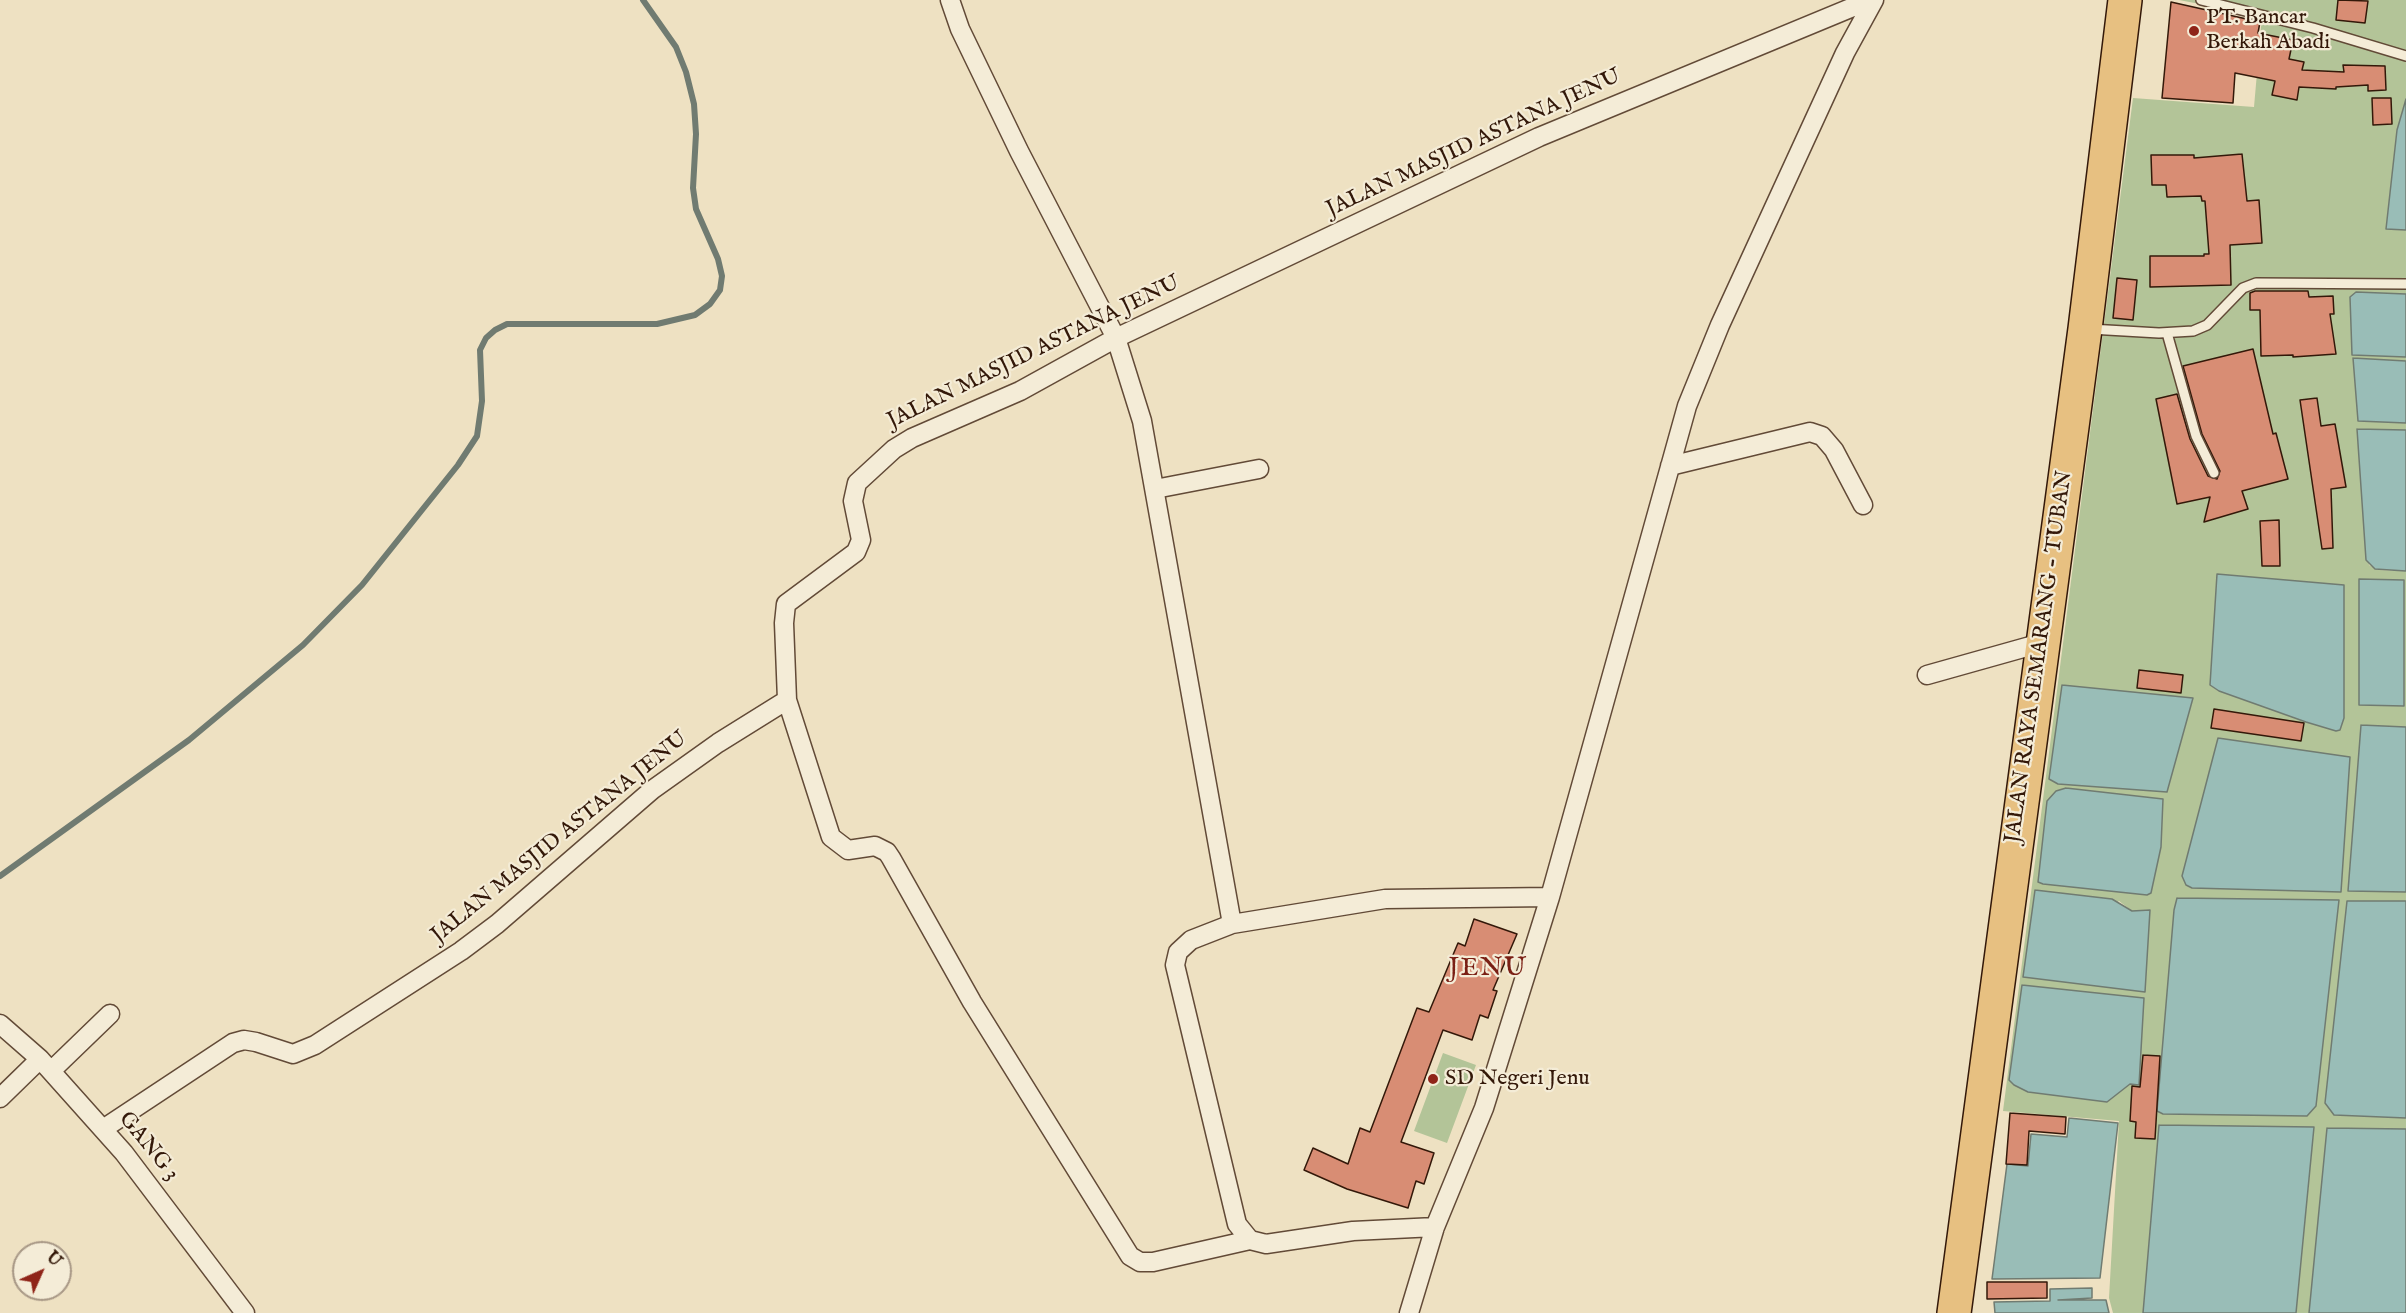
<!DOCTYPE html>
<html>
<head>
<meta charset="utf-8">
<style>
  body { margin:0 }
  #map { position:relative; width:2406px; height:1313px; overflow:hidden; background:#eee1c2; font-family:"IM FELL English",serif }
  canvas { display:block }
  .north { position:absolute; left:12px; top:1241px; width:60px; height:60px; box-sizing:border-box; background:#f4ecd7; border:2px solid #a79785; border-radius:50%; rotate:45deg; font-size:16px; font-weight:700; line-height:24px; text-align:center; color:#331809 }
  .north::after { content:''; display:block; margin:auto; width:21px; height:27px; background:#8f2418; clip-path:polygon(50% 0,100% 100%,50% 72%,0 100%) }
</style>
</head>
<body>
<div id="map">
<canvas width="2406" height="1313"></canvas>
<div class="north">U</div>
</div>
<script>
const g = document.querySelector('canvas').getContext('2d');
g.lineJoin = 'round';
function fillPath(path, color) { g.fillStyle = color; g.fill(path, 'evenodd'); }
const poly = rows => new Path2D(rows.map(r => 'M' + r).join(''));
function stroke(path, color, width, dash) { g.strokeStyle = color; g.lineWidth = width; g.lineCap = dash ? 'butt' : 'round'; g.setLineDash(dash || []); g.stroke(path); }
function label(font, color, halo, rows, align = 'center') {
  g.font = font + ' "IM FELL English",serif'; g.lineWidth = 4.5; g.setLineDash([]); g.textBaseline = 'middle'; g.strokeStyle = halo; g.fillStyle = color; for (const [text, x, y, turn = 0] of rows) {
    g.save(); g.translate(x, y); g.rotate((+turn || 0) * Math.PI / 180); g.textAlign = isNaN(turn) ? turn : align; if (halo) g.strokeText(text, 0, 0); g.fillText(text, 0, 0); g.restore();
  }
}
const green = poly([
  [2179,0,2406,0,2406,99,2397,130,2386,229,2406,230,2406,294,2356,292,2352,355,2406,357,2406,361,2354,358,2358,421,2406,423,2406,430,2357,430,2369,565,2378,570,2406,571,2406,727,2361,725,2348,890,2406,892,2406,901,2347,901,2334,1115,2406,1118,2406,1129,2327,1128,2309,1313,2296,1313,2314,1128,2159,1125,2143,1313,2113,1313,2109,1298,2119,1121,2003,1111,2133,98,2254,107,2262,16],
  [2217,574,2344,585,2344,718,2340,730,2336,731,2306,722,2219,691,2210,685],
  [2066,788,2163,799,2161,847],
  [2119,901,2132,911,2150,911,2023,977],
  [1443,1053,1476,1065,1447,1143,1414,1131]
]);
const water = poly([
  [2406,99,2406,230,2386,229,2397,130,2406,99],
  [2356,292,2406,294,2406,357,2352,355,2350,297,2356,292],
  [2353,358,2406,361,2406,423,2358,421,2353,358],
  [2357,429,2406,430,2406,571,2375,569,2366,560,2357,429],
  [2217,574,2344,585,2344,718,2340,730,2336,731,2306,722,2219,691,2210,685,2217,574],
  [2359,579,2404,580,2404,706,2359,705,2359,579],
  [2062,685,2193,698,2167,792,2058,784,2049,779,2062,685],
  [2361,725,2406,727,2406,892,2348,891,2361,725],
  [2218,738,2350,757,2341,892,2192,888,2186,885,2182,876,2218,738],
  [2066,788,2163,799,2161,847,2151,893,2147,895,2043,884,2038,882,2047,801,2056,791,2066,788],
  [2035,890,2112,899,2132,911,2150,910,2145,992,2023,977,2035,890],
  [2177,898,2339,900,2316,1106,2307,1116,2163,1114,2157,1111,2174,910,2177,898],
  [2347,901,2406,901,2406,1118,2334,1115,2325,1103,2347,901],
  [2022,985,2144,998,2139,1085,2130,1084,2107,1102,2028,1092,2014,1085,2009,1080,2022,985],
  [2069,1118,2118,1123,2100,1278,1992,1279,2007,1164,2028,1166,2031,1134,2067,1137,2069,1118],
  [2159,1125,2314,1127,2296,1313,2143,1313,2159,1125],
  [2327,1128,2406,1129,2406,1313,2309,1313,2327,1128],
  [2092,1288,2092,1298,2058,1300,2106,1300,2109,1313,1995,1313,1994,1302,2050,1301,2050,1289,2092,1288]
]);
const stream = poly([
  [0,876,189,740,303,645,362,585,458,465,477,436,482,401,480,350,486,338,495,330,507,324,657,324,695,315,710,304,720,290,722,276,718,259,696,209,693,188,696,134,694,104,686,72,676,47,643,0]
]);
const building = poly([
  [2338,0,2368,1,2365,23,2336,20,2338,0],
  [2171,2,2260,22,2258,33,2293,40,2289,59,2304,62,2302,70,2344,72,2343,65,2385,66,2386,90,2368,91,2368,85,2336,87,2336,89,2299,87,2297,100,2272,95,2275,81,2235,73,2233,103,2162,98,2171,2],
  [2372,98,2391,98,2392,124,2373,125,2372,98],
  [2242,154,2247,201,2259,200,2262,243,2230,245,2231,285,2150,287,2150,256,2204,256,2204,254,2209,254,2205,201,2202,201,2201,196,2167,197,2166,185,2152,185,2151,155,2194,155,2194,158,2242,154],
  [2117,278,2137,280,2133,320,2113,318,2117,278],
  [2255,291,2308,291,2309,297,2333,296,2334,314,2330,314,2336,354,2293,357,2293,355,2261,356,2260,310,2250,310,2250,293,2255,291],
  [2253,349,2273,434,2276,433,2288,479,2242,491,2248,509,2204,522,2210,497,2177,504,2156,399,2177,394,2190,439,2208,476,2217,479,2220,471,2202,434,2183,366,2253,349],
  [2317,398,2321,426,2335,424,2346,487,2331,489,2333,548,2322,549,2300,400,2317,398],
  [2279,520,2280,566,2262,566,2260,521,2279,520],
  [2139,670,2183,675,2181,693,2137,688,2139,670],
  [2214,709,2304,723,2301,741,2211,728,2214,709],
  [1474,919,1517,934,1493,990,1497,991,1488,1018,1480,1015,1472,1040,1443,1030,1401,1142,1434,1153,1424,1184,1416,1181,1408,1208,1347,1189,1304,1170,1313,1148,1348,1164,1360,1128,1370,1132,1417,1008,1429,1012,1458,943,1465,946,1474,919],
  [2143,1055,2160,1056,2155,1139,2135,1138,2136,1122,2130,1121,2132,1086,2140,1087,2143,1055],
  [2010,1113,2066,1117,2065,1134,2029,1131,2027,1165,2006,1164,2010,1113],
  [1987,1282,2047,1282,2047,1298,1987,1299,1987,1282]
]);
const lane = poly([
  [2201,0,2313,28,2406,56],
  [2090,329,2159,333,2193,331,2207,325,2243,288,2256,283,2406,284],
  [2167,333,2196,436,2214,473]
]);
const street = poly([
  [950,0,960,29,1019,151,1116,338,1142,421,1232,924,1191,940,1178,952,1175,965,1237,1224,1250,1240,1266,1244,1353,1231,1435,1227],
  [1670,466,1810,432,1822,436,1834,450,1863,505],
  [1155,489,1259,469],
  [1927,675,2041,643],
  [787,700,831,837,848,850,875,846,887,852,891,858,972,1002,1130,1256,1140,1262,1153,1262,1250,1240],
  [1232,924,1385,899,1550,897],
  [0,1024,40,1059,124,1153,245,1313],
  [51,1071,110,1014],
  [0,1098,40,1059],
  [103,1129,233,1043,244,1040,256,1042,293,1054,315,1045,461,951,497,924,652,790,718,743,787,700,784,623,786,604,856,552,861,540,853,501,857,483,894,449,912,438,1020,391,1116,338,1539,137,1870,0],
  [1409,1313,1435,1227,1484,1108,1550,897,1687,406,1720,325,1845,53,1874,0]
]);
const highway = poly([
  [1954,1313,2085,329,2125,0]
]);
const markers = [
  [2194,31,6,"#8f2418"],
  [1433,1079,6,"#8f2418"]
];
const poiNames = [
  ["PT. Bancar",2206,18],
  ["Berkah Abadi",2206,43],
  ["SD Negeri Jenu",1445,1079]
];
const streetNames = [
  ["JALAN MASJID ASTANA JENU",1474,144,-25],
  ["JALAN MASJID ASTANA JENU",1034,353,-26],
  ["JALAN RAYA SEMARANG - TUBAN",2040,657,-82],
  ["JALAN MASJID ASTANA JENU",560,838,-39],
  ["GANG 3",148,1147,51]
];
const quarterNames = [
  ["JENU",1488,970]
];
fillPath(green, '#b3c498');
fillPath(water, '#99bdb7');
stroke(water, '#707b71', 1.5);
stroke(stream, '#707b71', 6);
fillPath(building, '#d88d74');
stroke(building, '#331809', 1.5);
stroke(lane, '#624a37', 12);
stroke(street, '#624a37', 21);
stroke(highway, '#331809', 36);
stroke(lane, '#f4ecd7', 9);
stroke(street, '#f4ecd7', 18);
stroke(highway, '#e7c081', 33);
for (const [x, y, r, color] of markers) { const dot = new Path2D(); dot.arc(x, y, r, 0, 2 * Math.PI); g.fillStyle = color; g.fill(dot); stroke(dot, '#f4ecd7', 2); }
label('22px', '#331809', '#f4ecd7', poiNames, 'left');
label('22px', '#331809', '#f4ecd7', streetNames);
g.letterSpacing = '1.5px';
label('26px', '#7a1f14', '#f4ecd7', quarterNames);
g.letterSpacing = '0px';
</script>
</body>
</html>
